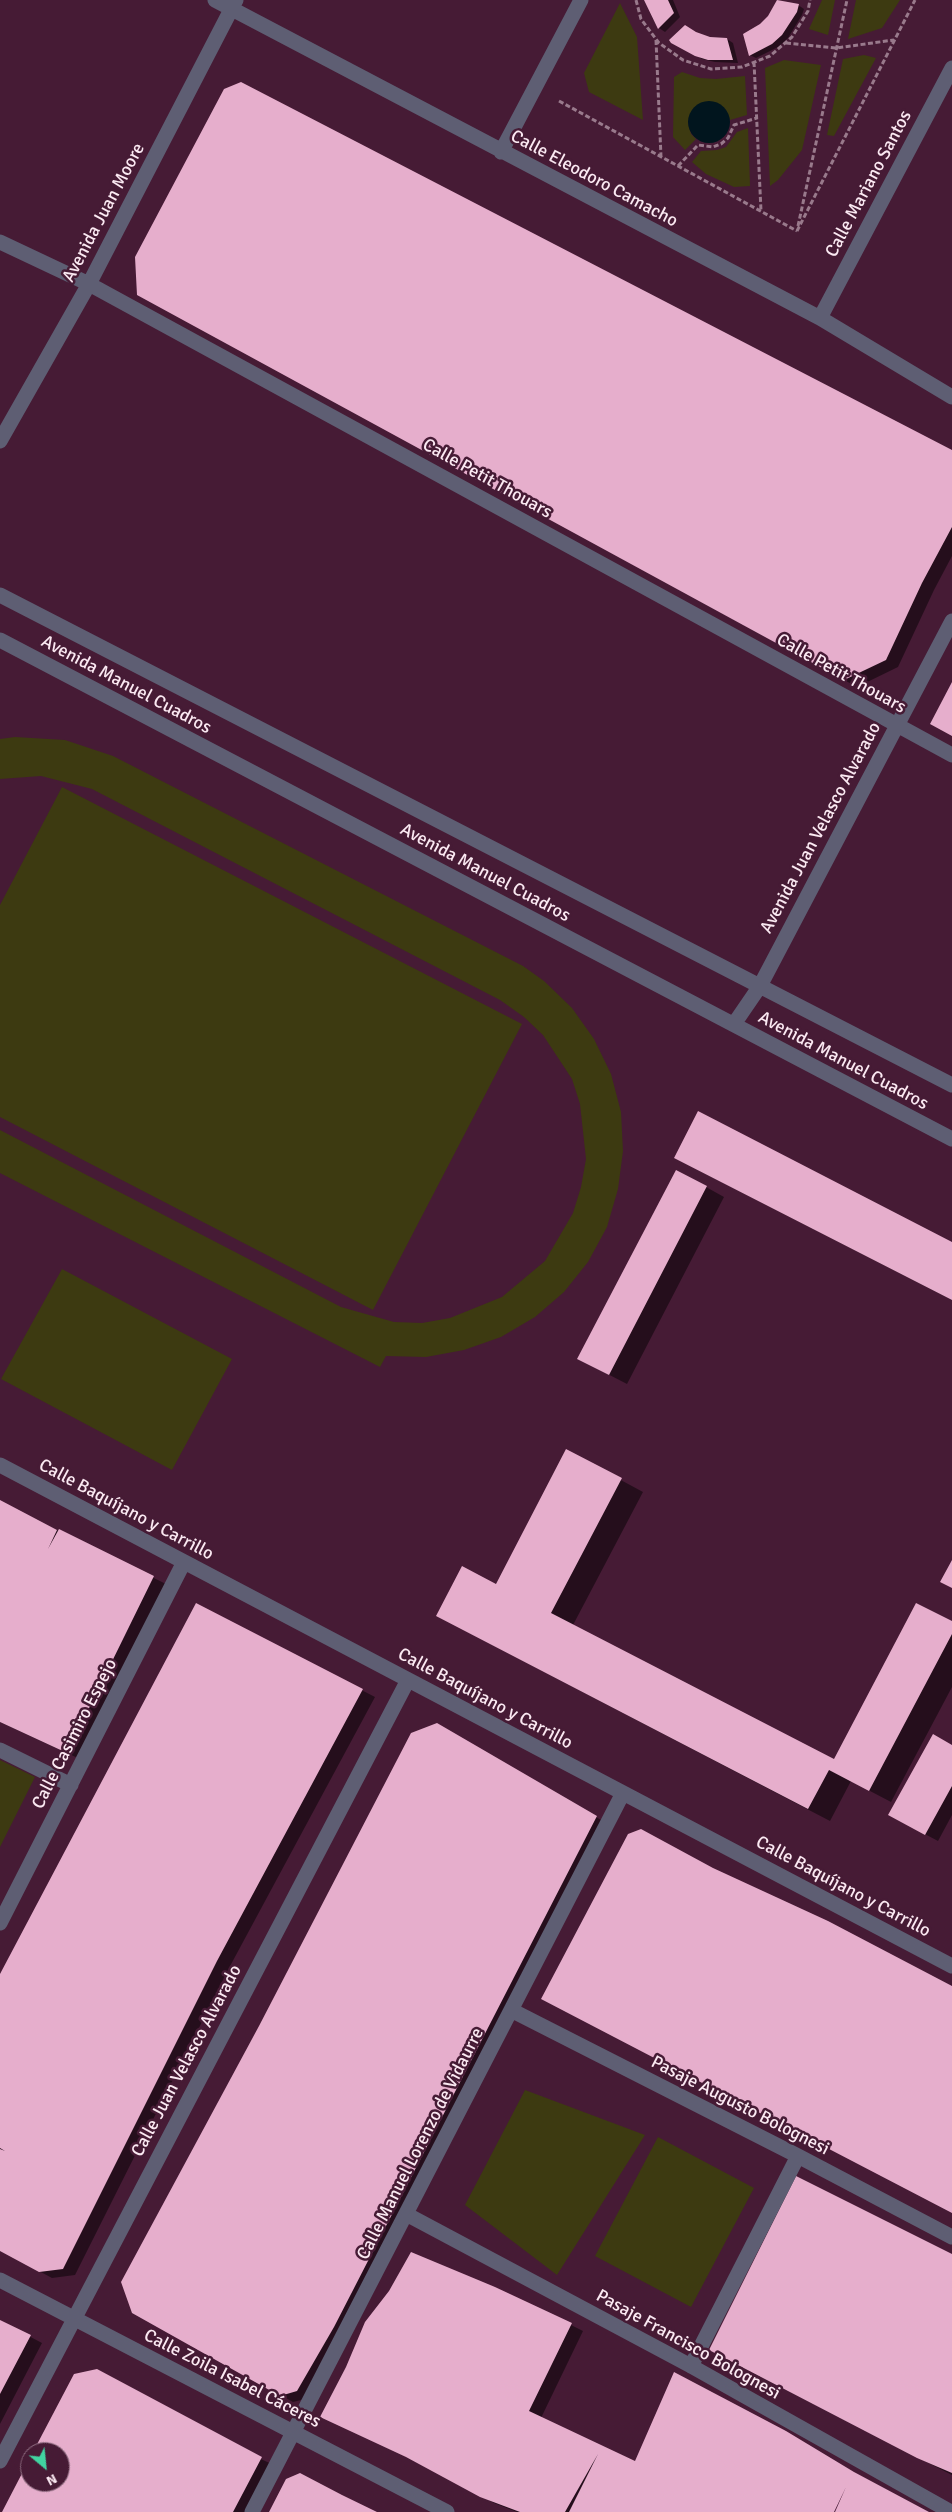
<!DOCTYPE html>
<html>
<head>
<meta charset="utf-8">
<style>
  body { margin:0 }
  #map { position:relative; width:952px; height:2512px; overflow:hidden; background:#461b35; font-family:Signika,sans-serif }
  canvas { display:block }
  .north { position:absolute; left:20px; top:2442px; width:50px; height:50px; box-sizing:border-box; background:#461b35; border:1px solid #8e6d81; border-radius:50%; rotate:152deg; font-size:14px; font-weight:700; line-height:20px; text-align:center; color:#fbe9f2 }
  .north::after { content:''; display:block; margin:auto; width:18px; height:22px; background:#41d4a1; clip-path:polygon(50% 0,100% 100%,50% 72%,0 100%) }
</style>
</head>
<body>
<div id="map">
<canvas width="952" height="2512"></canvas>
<div class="north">N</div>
</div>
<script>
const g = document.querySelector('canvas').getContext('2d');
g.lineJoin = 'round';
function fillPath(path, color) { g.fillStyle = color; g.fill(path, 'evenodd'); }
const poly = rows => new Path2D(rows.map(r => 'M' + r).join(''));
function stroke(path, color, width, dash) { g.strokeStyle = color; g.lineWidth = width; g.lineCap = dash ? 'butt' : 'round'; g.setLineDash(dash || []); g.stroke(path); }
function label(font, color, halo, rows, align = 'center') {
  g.font = font + ' Signika,sans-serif'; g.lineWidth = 5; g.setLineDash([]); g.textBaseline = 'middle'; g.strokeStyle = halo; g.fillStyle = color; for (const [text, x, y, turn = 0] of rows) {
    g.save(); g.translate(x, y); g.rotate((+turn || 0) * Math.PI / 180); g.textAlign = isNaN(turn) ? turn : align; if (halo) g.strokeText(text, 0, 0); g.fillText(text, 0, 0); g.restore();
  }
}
const green = poly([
  [822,0,835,0,828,35,809,29],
  [856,0,900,0,882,28,848,39],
  [620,3,637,37,643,120,589,92,584,73],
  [864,55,876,58,834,136,827,135,843,59],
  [784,60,821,65,802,150,778,180,770,186,765,68],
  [682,72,700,78,716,79,745,76,747,115,730,120,724,108,717,104,693,109,688,122,691,134,696,139,685,150,673,137,674,77],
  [748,128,750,186,734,187,706,174,692,162,701,151,717,150,726,147,737,132],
  [15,737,65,740,113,756,523,966,544,981,572,1008,594,1039,611,1074,621,1112,623,1151,618,1189,607,1227,588,1262,564,1292,535,1317,501,1337,464,1350,426,1357,386,1356,380,1367,0,1173,0,1130,341,1307,394,1322,422,1323,450,1318,502,1297,545,1261,573,1213,581,1187,586,1159,580,1104,572,1079,543,1035,524,1017,500,1000,92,789,41,776,0,779,0,739],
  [62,787,522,1024,373,1310,0,1117,0,905],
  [62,1269,232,1359,172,1470,1,1379],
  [0,1760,35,1777,0,1847],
  [525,2090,645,2135,557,2275,465,2205],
  [658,2137,754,2188,691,2307,595,2256]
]);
const water = poly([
  '688 122a21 21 0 1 1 42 0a21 21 0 1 1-42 0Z'
]);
const shadow = poly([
  [646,0,673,0,680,17,665,32,659,28,653,19],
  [798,5,804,9,802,15,788,38,778,47,756,58,750,55],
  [698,34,710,38,727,39,733,43,738,63,715,62,702,59,671,40],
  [151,301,952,452,952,556,934,590,898,667,857,687],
  [698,1170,952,1243,952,1300],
  [706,1187,724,1197,627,1384,596,1368],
  [567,1451,643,1492,573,1625,834,1761,952,1623,952,1687,891,1802,851,1781,830,1821,460,1628,496,1586],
  [0,1502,166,1584,80,1759,0,1722],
  [196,1605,375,1697,229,1968,75,2275,52,2278,0,2250,0,1976],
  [437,1725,608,1824,309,2398,293,2402,133,2312],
  [952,1746,952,1815,938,1841,902,1822],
  [952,2256,952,2475,722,2357],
  [0,2321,42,2343,0,2424],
  [571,2325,583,2331,541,2418,635,2462,675,2374,712,2392,853,2473,926,2512,836,2512,845,2491,843,2490,832,2512,517,2512,494,2503,420,2463,322,2417],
  [75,2375,274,2465,249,2512,3,2512,30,2461,30,2482,60,2482,60,2452,35,2452]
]);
const building = poly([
  [644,0,668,0,674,13,658,29],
  [777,0,799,4,797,12,782,35,772,44,749,56,743,34,760,24,768,16],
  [685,25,696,32,710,37,727,38,733,60,708,60,695,56,671,43,669,40],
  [241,82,952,450,952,527,922,583,886,660,844,680,137,295,135,257,224,89],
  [952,682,952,736,930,724],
  [698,1111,952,1242,952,1300,674,1158],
  [676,1170,707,1186,609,1375,577,1359],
  [566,1449,622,1478,551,1613,834,1759,916,1603,952,1621,952,1634,869,1791,829,1770,808,1809,436,1616,462,1566,496,1584],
  [0,1500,57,1530,48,1549,59,1529,154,1576,67,1753,0,1722],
  [952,1560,952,1588,940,1582],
  [196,1603,363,1689,217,1961,63,2269,39,2272,0,2251,0,2149,5,2151,0,2148,0,1974],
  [437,1723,597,1816,334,2327,297,2391,280,2396,132,2313,121,2282,259,2026,411,1733],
  [933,1734,952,1745,952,1786,925,1835,888,1815],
  [641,1829,713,1868,828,1921,952,1986,952,2213,541,1999,628,1834],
  [796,2176,952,2254,952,2473,917,2458,709,2350],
  [411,2252,495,2287,572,2323,529,2411,635,2461,674,2372,786,2431,854,2472,929,2512,835,2512,846,2487,834,2512,569,2512,598,2454,565,2512,520,2512,480,2497,406,2457,320,2417,346,2367,365,2322,389,2291],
  [0,2320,31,2335,0,2394],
  [97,2369,262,2457,233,2512,2,2512,30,2458,30,2482,60,2482,60,2452,33,2452,74,2374],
  [300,2473,342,2495,377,2512,269,2512,286,2479]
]);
const path = poly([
  [636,0,641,19,659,43,683,60,711,69,742,67,770,56,792,37,808,11,810,0],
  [656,40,661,157],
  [786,43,836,48,894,40],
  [754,62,761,211],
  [559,101,797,231],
  [678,166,698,145,713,147,721,144,728,138,734,125,757,118],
  [798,226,847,0],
  [797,231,915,0]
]);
const minor = poly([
  [215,0,820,318,952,397],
  [501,152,581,0],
  [0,242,89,284,952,755],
  [820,318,952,68],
  [0,441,89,284,236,0],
  [0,595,952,1085],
  [0,640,952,1139],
  [734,1024,760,986,952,621],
  [0,1465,952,1966],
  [0,1750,71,1785],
  [0,1923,184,1562],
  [511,2010,798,2156,952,2237],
  [406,2214,691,2366,951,2512],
  [0,2280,447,2512],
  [691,2366,798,2156],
  [0,2461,408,1680],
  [252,2512,623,1793]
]);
const streetNames = [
  ["Calle Eleodoro Camacho",594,179,28],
  ["Calle Mariano Santos",869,184,-62],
  ["Avenida Juan Moore",104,213,-62],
  ["Calle Petit Thouars",487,479,29],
  ["Calle Petit Thouars",841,674,29],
  ["Avenida Manuel Cuadros",126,685,28],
  ["Avenida Juan Velasco Alvarado",821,828,-62],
  ["Avenida Manuel Cuadros",485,873,28],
  ["Avenida Manuel Cuadros",843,1061,28],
  ["Calle Baquíjano y Carrillo",126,1510,28],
  ["Calle Baquíjano y Carrillo",485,1699,28],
  ["Calle Casimiro Espejo",75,1734,-63],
  ["Calle Baquíjano y Carrillo",843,1887,28],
  ["Calle Juan Velasco Alvarado",187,2061,-62],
  ["Pasaje Augusto Bolognesi",740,2106,27],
  ["Calle Manuel Lorenzo de Vidaurre",421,2144,-63],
  ["Pasaje Francisco Bolognesi",688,2345,29],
  ["Calle Zoila Isabel Cáceres",232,2379,27]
];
fillPath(green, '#3d3a11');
fillPath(water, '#01151e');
fillPath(shadow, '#0007');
fillPath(building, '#e6aecc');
stroke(path, '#997a8c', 3, [5, 2.5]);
stroke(minor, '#5e5e73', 15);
label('18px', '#fbe9f2', '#461b35', streetNames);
</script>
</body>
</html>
